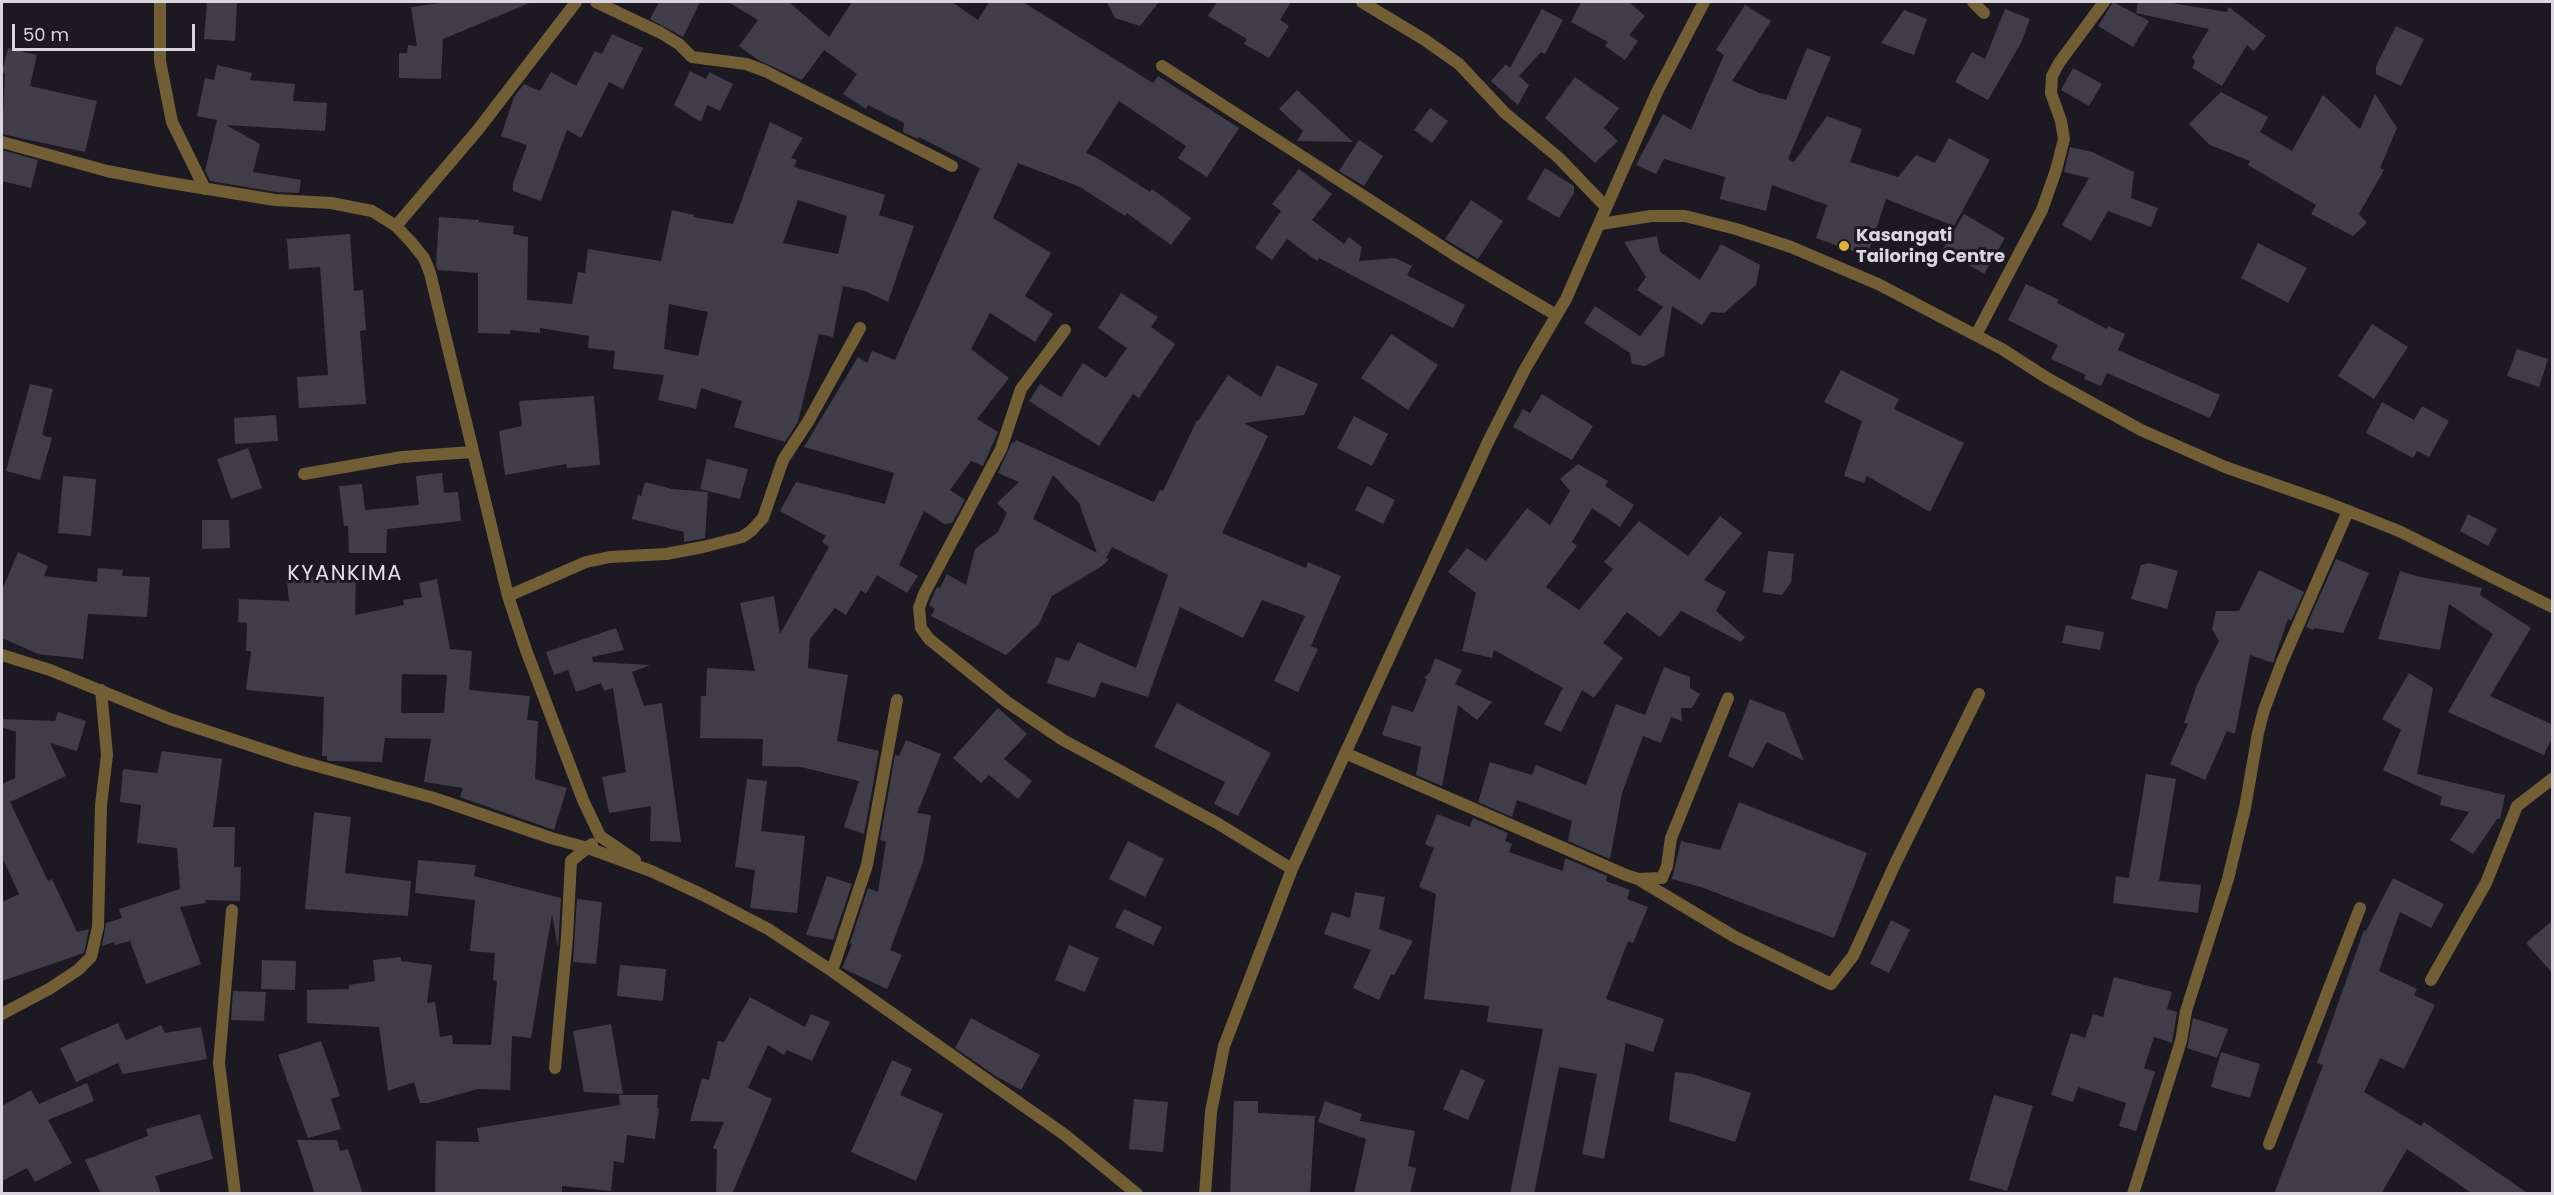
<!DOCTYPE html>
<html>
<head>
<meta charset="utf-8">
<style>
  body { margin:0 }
  #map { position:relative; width:2554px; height:1195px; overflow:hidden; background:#1c1922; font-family:Poppins,sans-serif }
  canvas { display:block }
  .frame { position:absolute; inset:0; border:3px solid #d9d7dd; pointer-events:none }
  .scale { position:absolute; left:12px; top:24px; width:183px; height:27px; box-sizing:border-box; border:3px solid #d9d7dd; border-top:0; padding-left:8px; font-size:18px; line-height:21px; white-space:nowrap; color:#d9d7dd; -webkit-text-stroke:4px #1c1922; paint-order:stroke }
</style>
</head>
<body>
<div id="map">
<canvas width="2554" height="1195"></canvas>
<div class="frame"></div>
<div class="scale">50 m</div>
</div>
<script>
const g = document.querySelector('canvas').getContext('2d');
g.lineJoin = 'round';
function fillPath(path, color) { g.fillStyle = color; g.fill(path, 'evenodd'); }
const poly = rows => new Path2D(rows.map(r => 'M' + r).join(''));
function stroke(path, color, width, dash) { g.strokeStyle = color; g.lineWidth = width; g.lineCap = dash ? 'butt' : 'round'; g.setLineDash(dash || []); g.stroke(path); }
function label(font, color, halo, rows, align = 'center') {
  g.font = font + ' Poppins,sans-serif'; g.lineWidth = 6; g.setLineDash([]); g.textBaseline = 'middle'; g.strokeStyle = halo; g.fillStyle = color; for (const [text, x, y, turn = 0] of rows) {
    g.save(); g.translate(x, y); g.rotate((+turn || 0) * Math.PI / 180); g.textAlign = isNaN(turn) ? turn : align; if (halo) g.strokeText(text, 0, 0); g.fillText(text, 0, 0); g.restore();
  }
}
const building = poly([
  [207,2,237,2,235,41,204,39],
  [447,2,532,2,443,39,441,79,399,78,399,53,407,53,408,45,417,46,411,7],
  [659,2,700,2,683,37,650,19],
  [728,2,789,2,829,37,852,2,952,2,978,20,989,2,1023,2,1153,83,1158,76,1239,128,1207,177,1178,158,1186,146,1119,101,1086,153,1097,158,1150,192,1152,189,1191,218,1171,245,1127,213,1125,216,1080,187,1018,163,993,218,1051,253,1025,296,1053,314,1035,342,990,313,971,349,1009,378,977,419,998,432,983,466,971,461,950,490,965,500,952,523,944,524,924,511,899,565,918,576,907,593,877,575,866,594,861,590,846,615,835,608,810,639,808,668,848,675,837,741,879,751,864,834,844,827,859,781,801,767,762,766,763,739,700,738,701,696,706,696,707,668,755,671,740,603,774,596,780,634,829,547,822,542,826,536,780,511,796,482,885,504,894,473,804,447,858,357,867,363,872,351,895,360,980,168,919,137,918,139,903,132,904,123,868,105,866,109,843,94,857,74,824,50,802,80,758,60,739,46,758,20],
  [1107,2,1159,2,1140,26,1115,18],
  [1217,2,1291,2,1280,20,1289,26,1269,58,1244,44,1247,39,1208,16],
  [1581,2,1629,2,1645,16,1629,35,1638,41,1625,60,1605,46,1608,42,1571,22],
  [2113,2,2149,21,2133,47,2098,26],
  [2138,2,2165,2,2227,12,2229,7,2266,36,2254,51,2247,45,2222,86,2192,68,2195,62,2192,57,2209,29,2136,13],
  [1745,5,1771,21,1732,81,1760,93,1786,100,1807,48,1831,57,1788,159,1794,162,1827,116,1862,129,1850,162,1898,177,1916,155,1935,163,1949,138,1990,160,1954,226,1886,199,1867,256,1816,238,1827,205,1772,185,1766,211,1720,199,1725,177,1664,159,1656,174,1636,165,1663,114,1691,130,1724,55,1716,50],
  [1542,9,1563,20,1545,54,1541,52,1519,76,1529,85,1518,105,1491,81,1506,64,1510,68],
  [2005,9,2030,19,2021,43,1988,100,1955,82,1972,52,1985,59],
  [1904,10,1927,19,1914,55,1881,43],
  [2396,26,2424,39,2401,86,2376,74,2376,66],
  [612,34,643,48,623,89,609,82,581,138,567,130,541,201,513,191,513,183,527,145,501,136,514,97,524,84,540,91,551,72,576,86,595,51,602,54],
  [8,48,37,55,30,86,97,101,85,152,2,134,5,73,2,72],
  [217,65,252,73,250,80,295,84,293,101,327,103,325,131,226,125,260,144,253,172,301,180,299,193,276,192,210,181,205,171,217,120,197,116,205,78,214,80],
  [2073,68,2102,84,2089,106,2061,90],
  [690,71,706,79,709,72,733,84,720,111,707,105,701,122,674,105],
  [1575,77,1619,108,1604,128,1618,141,1595,163,1545,118],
  [1297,90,1353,142,1297,141,1303,131,1279,109],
  [2221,92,2268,117,2260,132,2292,151,2323,95,2360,129,2375,94,2397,128,2380,168,2384,170,2359,214,2367,223,2353,236,2311,214,2316,205,2248,165,2250,161,2210,145,2189,124],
  [1430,108,1448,121,1432,143,1414,130],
  [770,122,803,138,791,158,797,160,794,167,885,195,879,215,914,226,888,302,865,291,843,286,833,337,819,334,798,422,785,442,734,427,742,401,701,388,696,409,658,400,664,375,613,369,615,351,588,348,589,336,540,328,540,333,510,330,510,334,478,333,478,273,438,270,436,266,439,217,479,220,479,222,514,226,513,234,528,237,527,300,572,304,578,272,585,273,588,249,661,261,672,210,694,215,693,217,733,224],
  [798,200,847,216,838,254,783,243],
  [669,304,708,312,698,356,664,349],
  [1359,140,1383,156,1364,186,1339,171],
  [2070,147,2092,152,2134,172,2131,198,2158,208,2151,227,2108,211,2091,241,2062,225,2089,178,2064,172],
  [2,150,38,160,31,188,2,181],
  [1545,168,1574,186,1574,193,1559,218,1527,199],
  [1299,169,1332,194,1312,220,1344,244,1349,237,1362,247,1359,261,1395,258,1412,266,1407,275,1465,305,1453,328,1319,258,1317,261,1287,239,1272,260,1255,248,1281,211,1272,204],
  [1471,200,1503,221,1478,259,1445,239],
  [1964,214,2005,238,1984,274,1943,249],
  [350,234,354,291,363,290,366,330,360,331,366,404,299,408,297,377,328,375,320,267,289,269,287,239],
  [1657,236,1660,252,1700,280,1721,244,1760,265,1756,285,1724,313,1711,312,1702,325,1672,306,1664,356,1645,366,1632,364,1630,353,1584,323,1595,306,1640,336,1663,307,1637,290,1646,277,1624,242],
  [2258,243,2307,268,2288,303,2241,278],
  [2026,284,2059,300,2057,303,2107,329,2108,326,2125,334,2118,350,2220,395,2210,418,2107,373,2101,386,2084,379,2086,375,2051,359,2058,345,2008,320],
  [1121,293,1158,317,1151,327,1175,344,1139,398,1133,394,1099,446,1029,401,1040,384,1061,397,1083,363,1106,378,1127,348,1098,328],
  [2372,324,2408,347,2374,399,2338,376],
  [1391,334,1438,365,1408,410,1361,378],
  [2517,349,2548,359,2539,387,2507,376],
  [1277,365,1318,384,1304,415,1244,423,1268,436,1222,533,1306,568,1308,562,1341,576,1311,646,1318,649,1298,692,1274,681,1305,616,1262,600,1243,638,1180,607,1148,697,1101,682,1095,698,1047,683,1056,657,1069,661,1078,642,1136,668,1168,575,1112,547,1106,558,1109,559,1102,566,1052,596,1039,624,1006,655,931,616,935,609,929,605,937,587,940,588,947,574,966,585,975,549,998,532,1007,513,997,503,1019,482,998,473,1012,442,1014,443,1016,440,1154,502,1160,490,1163,491,1197,420,1198,421,1228,375,1261,397],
  [1053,475,1079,503,1097,553,1033,519],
  [1841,370,1899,399,1894,409,1964,443,1930,512,1867,476,1864,483,1844,476,1862,421,1824,402],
  [30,384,53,389,42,435,52,438,40,480,6,471],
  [1542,394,1593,426,1572,460,1513,427,1523,409,1530,413],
  [594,396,600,465,567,468,566,464,505,475,499,431,522,426,519,401],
  [2382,402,2414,420,2422,406,2449,421,2429,457,2417,451,2413,458,2366,433],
  [276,415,278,441,235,444,234,418],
  [1354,416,1388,434,1372,466,1337,448],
  [248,448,262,488,231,499,217,459],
  [707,459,748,469,740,499,700,489],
  [1578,464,1608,481,1605,486,1634,505,1620,527,1592,508,1572,542,1577,546,1546,587,1579,610,1613,569,1604,562,1639,521,1688,556,1720,516,1742,533,1704,580,1726,592,1716,611,1745,637,1741,642,1681,611,1660,637,1627,612,1603,643,1623,658,1594,698,1582,690,1561,732,1544,724,1563,688,1494,650,1492,658,1462,651,1476,593,1448,572,1467,548,1486,561,1527,508,1550,525,1570,491,1560,479],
  [442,473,444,493,458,492,461,521,387,529,386,553,349,553,348,526,344,526,339,486,362,484,365,510,419,505,416,476],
  [63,476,96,479,91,536,58,533],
  [645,482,672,489,708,492,705,538,684,542,684,532,632,519,638,495,641,496],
  [1367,486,1395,500,1383,524,1355,510],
  [2468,514,2497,529,2488,546,2460,531],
  [202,520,229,520,230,548,202,549],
  [1768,551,1794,554,1791,582,1782,595,1763,592],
  [18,552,48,566,44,576,97,582,98,568,123,570,122,576,150,577,147,617,88,614,83,659,38,654,2,638,2,590],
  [2336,559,2369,573,2343,633,2314,628,2313,630,2306,627],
  [2149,563,2178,571,2167,609,2131,599,2141,565],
  [2259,570,2304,592,2291,621,2288,619,2273,663,2250,655,2235,734,2227,731,2205,780,2170,764,2188,724,2184,723,2197,685,2219,641,2212,629,2216,611,2239,611],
  [2400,571,2420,577,2482,588,2480,595,2531,628,2490,696,2553,725,2553,736,2544,755,2448,712,2493,634,2449,604,2440,650,2378,639],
  [356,574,355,615,404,605,403,600,422,597,419,583,437,579,450,649,472,651,469,690,530,696,527,720,538,721,535,779,567,788,554,830,460,797,463,788,424,782,431,739,385,738,382,762,329,761,327,760,327,756,322,756,324,697,246,690,251,651,246,651,247,623,238,622,239,599,289,601,287,581],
  [402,674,447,675,444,713,401,713],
  [2066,625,2104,632,2100,650,2062,643],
  [616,628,624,650,592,657,593,662,650,665,632,672,644,706,662,703,681,842,650,841,651,806,609,813,602,777,626,772,613,688,604,691,601,683,576,692,568,670,554,675,546,652],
  [1435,658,1462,670,1455,684,1492,702,1477,720,1458,705,1442,786,1416,775,1421,747,1382,735,1392,705,1413,712,1427,679,1424,678,1430,672],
  [1664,667,1690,677,1690,688,1700,694,1692,708,1681,708,1682,721,1671,717,1661,743,1643,736,1622,793,1610,859,1568,841,1572,821,1517,800,1512,817,1478,802,1490,762,1532,775,1536,765,1586,785,1616,704,1645,715],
  [2409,673,2433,688,2417,774,2505,795,2500,819,2497,819,2473,854,2450,840,2469,812,2440,805,2442,797,2383,770,2401,730,2382,719],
  [1750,699,1785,713,1804,761,1767,742,1753,768,1728,756],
  [1177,703,1271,753,1238,816,1214,804,1225,782,1154,747],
  [998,708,1027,734,1004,759,1032,781,1018,799,989,775,981,783,953,758],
  [58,712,86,721,77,751,50,743,66,776,10,802,48,881,52,879,77,932,89,929,84,953,2,981,2,902,19,894,2,857,2,784,15,778,16,732,2,727,2,719,55,721],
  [906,740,941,754,917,813,931,815,923,862,890,950,902,955,887,989,842,968,852,944,850,943,868,888,878,892,886,842,880,840,895,755,899,756],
  [162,751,222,759,213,827,235,827,234,867,241,867,240,901,205,900,206,903,180,907,201,964,146,984,130,941,115,945,114,942,102,946,106,923,122,918,119,909,180,889,177,848,137,843,141,805,120,802,123,769,157,773],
  [2146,774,2176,779,2159,881,2201,885,2198,913,2113,903,2116,876,2129,878],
  [747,779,767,781,761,831,805,836,797,913,750,908,755,870,735,867],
  [1739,802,1867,853,1834,938,1701,887,1672,879,1681,841,1720,850],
  [314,812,351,817,345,873,411,881,408,916,305,909],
  [1437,814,1470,827,1473,818,1508,833,1505,841,1512,844,1509,852,1563,871,1565,858,1607,876,1606,881,1630,890,1627,899,1648,907,1633,943,1628,941,1606,999,1664,1019,1653,1052,1626,1043,1604,1159,1582,1154,1597,1074,1559,1067,1534,1194,1510,1194,1543,1029,1487,1022,1489,1006,1424,999,1436,894,1419,887,1434,848,1425,844],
  [1128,841,1164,859,1145,897,1109,879],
  [418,860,476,865,474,876,561,898,558,948,552,914,531,1038,512,1036,510,1090,478,1089,428,1103,420,1103,414,1082,388,1091,379,1027,307,1023,307,990,349,989,349,985,375,981,373,960,401,957,401,961,432,965,427,1003,435,1002,440,1037,452,1035,453,1044,491,1045,497,981,493,980,495,953,470,951,475,900,415,893],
  [827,876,852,884,833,940,806,935],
  [2393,878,2444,904,2431,928,2400,912,2379,971,2417,989,2414,995,2435,1005,2404,1069,2380,1058,2364,1092,2421,1126,2424,1122,2529,1194,2473,1194,2407,1149,2381,1194,2274,1194,2323,1065,2317,1063,2364,930,2366,931],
  [1355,892,1385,897,1379,929,1413,941,1394,975,1391,974,1379,1000,1353,988,1371,950,1324,934,1332,912,1350,918],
  [577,899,602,902,596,964,573,962],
  [1124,909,1162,927,1153,945,1115,927],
  [1891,920,1910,930,1889,973,1870,964],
  [2553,920,2553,974,2526,943],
  [1069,945,1099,958,1085,992,1055,980],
  [262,960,296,961,295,990,261,989],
  [620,965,666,969,663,1001,617,996],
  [2114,977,2172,992,2167,1009,2177,1012,2172,1043,2154,1037,2144,1068,2155,1072,2136,1131,2119,1126,2126,1103,2078,1087,2073,1102,2051,1095,2071,1033,2085,1038,2093,1014,2103,1017],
  [233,991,266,992,264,1021,231,1020],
  [750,997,805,1027,811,1014,830,1022,812,1061,787,1050,784,1055,768,1045,748,1088,772,1099,732,1194,716,1194,717,1150,713,1148,724,1122,690,1121,702,1078,709,1080,718,1041,724,1042],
  [971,1018,1040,1055,1021,1090,997,1077,955,1048],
  [2193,1018,2228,1029,2217,1058,2187,1048],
  [118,1023,126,1040,161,1025,165,1033,201,1027,207,1059,123,1074,118,1063,76,1082,60,1048],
  [611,1024,623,1094,584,1092,573,1031],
  [321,1041,340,1096,331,1099,341,1129,308,1138,278,1055],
  [2221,1052,2260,1064,2250,1098,2211,1087],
  [892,1060,912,1069,900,1095,943,1114,916,1181,851,1152],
  [1461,1069,1485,1080,1468,1120,1443,1109],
  [1675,1072,1693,1074,1751,1093,1735,1142,1669,1121],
  [87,1083,94,1101,48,1120,72,1163,35,1182,27,1168,2,1181,2,1106,31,1090,39,1104],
  [619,1095,658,1095,657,1108,659,1108,655,1139,627,1135,624,1163,614,1161,611,1191,562,1186,562,1194,435,1194,436,1141,479,1142,477,1128,620,1105],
  [1994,1095,2033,1106,2007,1191,1969,1180],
  [1134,1099,1168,1102,1163,1152,1129,1149],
  [1234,1101,1258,1101,1258,1113,1315,1116,1310,1194,1230,1194],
  [1325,1101,1362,1114,1360,1121,1415,1131,1408,1166,1416,1168,1410,1194,1354,1194,1366,1139,1318,1122],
  [200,1114,213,1159,155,1176,161,1194,101,1194,85,1160,148,1136,146,1129],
  [297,1140,337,1140,340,1151,348,1149,363,1194,315,1194]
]);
const minor = poly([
  [160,2,160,61,172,122,205,189],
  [596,2,661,33,679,44,692,57,746,64,765,71,952,166],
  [1362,2,1425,40,1459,64,1505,113,1559,158,1606,207],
  [1973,2,1984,13],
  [1162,66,1458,257,1556,315],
  [2,142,107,171,159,181,275,200,331,203,372,211,396,226,411,242,424,258,430,273,508,596,526,650,583,800,600,836,635,860],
  [1601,224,1651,216,1685,216,1736,229,1791,247,1878,284,2002,349,2047,378,2141,430,2225,467,2328,503,2399,531,2552,607],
  [396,226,477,131,576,2],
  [1065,330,1021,389,1001,449,924,594,919,608,921,628,929,639,1007,702,1063,740,1217,823,1292,869],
  [1976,335,2042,210,2056,170,2064,139,2061,121,2051,93,2052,76,2059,63,2104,2],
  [304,474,402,457,472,452],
  [508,596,586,562,610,557,666,554,703,547,742,537,751,531,763,518,783,460,809,420,860,328],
  [2,655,50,670,170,719,295,760,434,798,551,838,588,848,651,871,703,895,768,929,832,971,1065,1135,1137,1194],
  [1345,753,1626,875,1638,879,1662,878,1667,866,1671,838,1728,698],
  [1638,879,1735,937,1831,984,1853,956,1895,864,1979,694],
  [232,910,219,1063,235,1194],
  [832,971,867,865,897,700],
  [2431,980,2486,883,2517,806,2552,779],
  [2,1014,49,989,78,970,91,957,98,927,101,805,107,755,101,690],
  [555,1068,567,937,571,861,592,844],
  [2269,1144,2360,908],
  [1205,1194,1211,1112,1224,1046,1292,869,1488,442,1525,369,1566,299,1657,92,1704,2],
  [2133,1194,2181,1041,2186,1011,2228,879,2245,808,2258,733,2264,710,2282,662,2348,511]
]);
const markers = [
  [1844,246,6,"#e0b034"]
];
const poiNames = [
  ["Kasangati",1856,236],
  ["Tailoring Centre",1856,257]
];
const quarterNames = [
  ["KYANKIMA",345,575]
];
fillPath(building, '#413d48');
stroke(minor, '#715e34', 12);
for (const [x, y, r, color] of markers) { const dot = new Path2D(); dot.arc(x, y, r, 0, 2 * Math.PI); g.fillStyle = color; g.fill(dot); stroke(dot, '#1c1922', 2); }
label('bold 18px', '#d9d7dd', '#1c1922', poiNames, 'left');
g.letterSpacing = '1.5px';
label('21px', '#e4dfec', '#1c1922', quarterNames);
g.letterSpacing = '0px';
</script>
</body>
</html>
